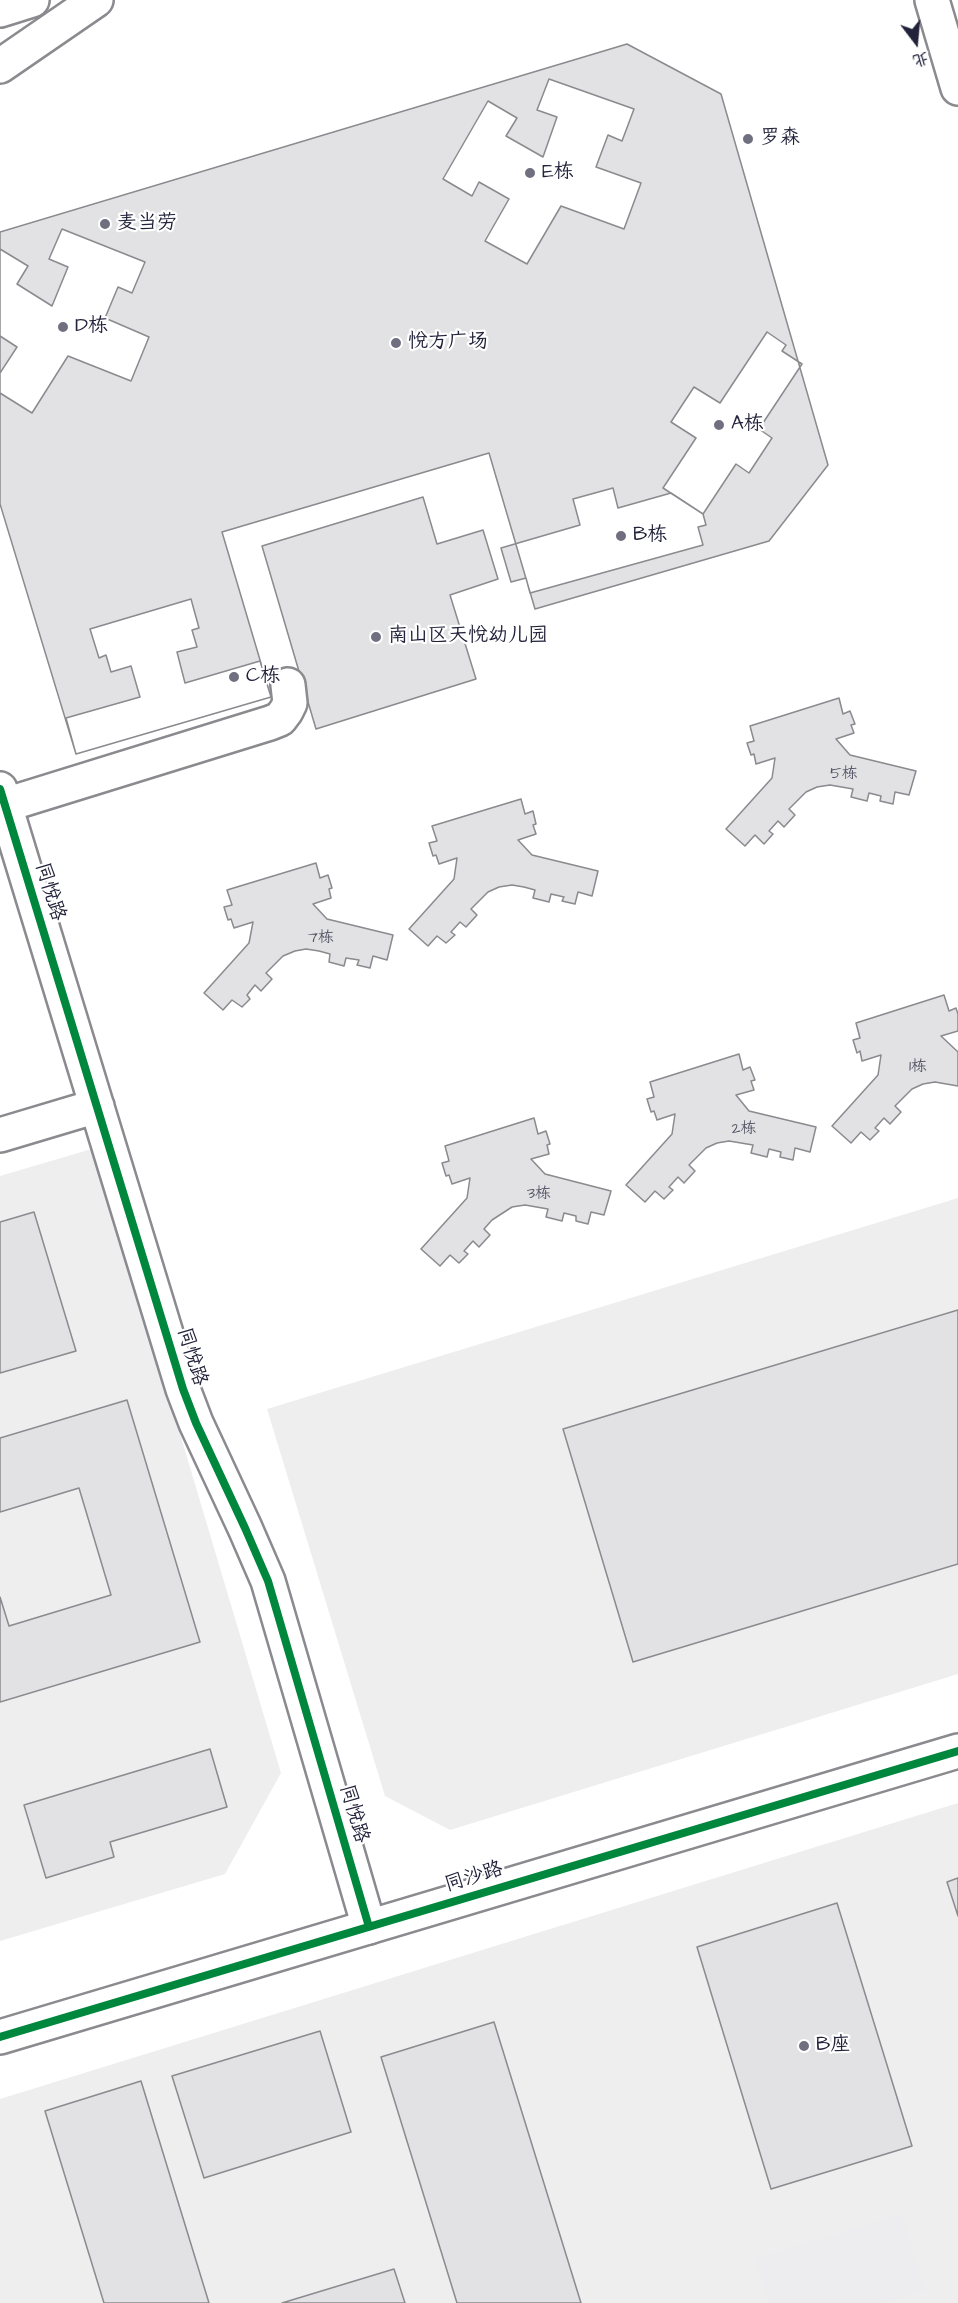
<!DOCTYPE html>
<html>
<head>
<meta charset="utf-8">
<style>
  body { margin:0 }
  #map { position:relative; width:958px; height:2303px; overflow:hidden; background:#fff; font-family:"Architects Daughter","LXGW WenKai TC",sans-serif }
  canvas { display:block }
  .north { position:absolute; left:886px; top:12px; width:60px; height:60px; -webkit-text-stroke:4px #fff; paint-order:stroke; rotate:164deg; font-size:16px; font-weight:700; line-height:24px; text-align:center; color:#22223b }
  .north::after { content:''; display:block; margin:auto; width:21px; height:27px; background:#22223b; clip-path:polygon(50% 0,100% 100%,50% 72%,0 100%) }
</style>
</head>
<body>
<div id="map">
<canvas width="958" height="2303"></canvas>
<div class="north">北</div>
</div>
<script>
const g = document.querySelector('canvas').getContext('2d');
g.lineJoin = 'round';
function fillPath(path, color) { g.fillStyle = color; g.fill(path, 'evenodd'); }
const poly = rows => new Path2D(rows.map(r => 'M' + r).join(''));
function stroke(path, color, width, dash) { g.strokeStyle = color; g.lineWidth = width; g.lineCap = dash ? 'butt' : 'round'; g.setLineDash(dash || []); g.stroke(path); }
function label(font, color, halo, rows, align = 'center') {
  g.font = font + ' "Architects Daughter","LXGW WenKai TC",sans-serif'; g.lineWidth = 4.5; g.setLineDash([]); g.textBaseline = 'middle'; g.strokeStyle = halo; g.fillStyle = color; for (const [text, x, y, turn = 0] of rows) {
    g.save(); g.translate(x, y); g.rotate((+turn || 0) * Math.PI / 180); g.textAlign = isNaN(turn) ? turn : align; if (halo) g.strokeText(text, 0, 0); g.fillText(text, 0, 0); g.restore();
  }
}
const built = poly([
  [95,1148,281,1773,225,1874,0,1941,0,1176],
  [958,1198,958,1674,450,1830,385,1796,267,1409],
  [958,1803,958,2303,0,2303,0,2099]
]);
const green = poly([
  [902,2214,925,2291,884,2303,769,2303,755,2259]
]);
const building = poly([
  [627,44,721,94,828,465,769,541,535,609,489,453,222,532,271,697,76,754,0,504,0,232,627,44],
  [549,79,634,109,622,141,608,135,596,167,641,183,624,229,561,206,527,264,485,241,509,199,479,182,472,196,443,179,488,101,517,118,506,136,543,157,557,117,537,110,549,79],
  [62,229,145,262,132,293,118,287,105,318,149,337,131,381,68,356,32,413,0,393,0,373,17,347,0,336,0,249,28,266,17,284,52,306,68,267,49,259,62,229],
  [767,332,786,345,782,351,802,364,759,429,772,438,749,473,736,464,703,514,663,488,696,438,671,422,694,387,720,403,767,332],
  [613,488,618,508,671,493,703,514,706,525,698,527,703,545,530,593,526,578,511,582,501,548,580,525,573,499,613,488],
  [423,497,437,544,483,530,498,579,450,595,476,679,316,729,262,546,423,497],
  [191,599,199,628,192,630,197,647,177,652,185,683,260,661,271,697,76,754,66,718,140,697,131,666,111,672,106,655,99,658,90,629,191,599],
  [839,698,843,714,850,711,855,724,851,725,854,733,836,739,850,755,916,771,909,795,895,792,893,804,880,801,881,796,869,793,867,801,851,797,853,789,830,785,817,787,806,792,789,809,795,815,784,827,778,821,769,831,773,834,764,844,755,835,745,846,726,829,772,778,775,758,756,764,754,754,751,755,747,743,754,741,750,726,839,698],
  [521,799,525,814,533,811,536,824,533,825,536,834,518,840,532,855,598,871,592,896,578,892,575,904,562,901,564,897,551,894,549,902,533,898,535,890,524,887,512,885,499,887,488,892,471,909,477,915,466,927,460,922,451,932,455,935,446,943,437,936,428,946,409,929,454,879,457,858,439,864,436,855,433,856,429,843,437,841,432,826,521,799],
  [316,863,320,878,328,875,332,888,329,889,331,898,313,904,327,919,393,935,387,960,373,956,370,968,357,965,359,960,346,958,344,966,329,962,330,954,319,951,306,949,295,951,283,956,266,973,272,979,261,991,255,985,247,995,250,999,242,1007,232,1000,223,1010,204,993,249,943,253,922,234,928,231,919,228,920,224,907,232,905,227,890,316,863],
  [944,995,949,1011,956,1008,958,1014,958,1031,941,1036,958,1052,958,1086,935,1082,923,1084,912,1089,895,1106,901,1112,890,1124,884,1118,875,1128,879,1131,870,1140,861,1132,851,1143,832,1126,878,1075,881,1055,862,1061,860,1051,857,1053,853,1040,860,1038,856,1023,944,995],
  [739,1054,743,1070,750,1067,755,1080,751,1081,754,1090,736,1095,749,1111,816,1127,810,1152,795,1148,793,1160,780,1157,781,1152,769,1149,767,1157,751,1153,753,1145,729,1141,717,1143,706,1148,689,1165,695,1171,684,1183,678,1177,669,1187,673,1190,664,1199,655,1191,645,1202,626,1185,672,1134,675,1114,657,1120,654,1111,651,1112,647,1099,654,1097,650,1082,739,1054],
  [534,1118,538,1134,546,1131,550,1144,547,1145,549,1154,531,1159,545,1174,611,1191,604,1215,591,1212,588,1224,576,1221,576,1216,564,1213,562,1221,546,1217,548,1209,525,1205,512,1207,492,1220,484,1229,490,1235,479,1247,473,1241,464,1251,468,1254,459,1263,450,1255,440,1266,421,1249,467,1198,470,1178,452,1184,449,1175,446,1176,442,1163,449,1161,445,1146,534,1118],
  [34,1212,76,1351,0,1373,0,1222,34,1212],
  [958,1310,958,1564,633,1662,563,1429,958,1310],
  [127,1400,200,1642,0,1702,0,1597,9,1626,111,1595,79,1488,0,1512,0,1438,127,1400],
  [210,1749,227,1807,110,1842,114,1857,46,1878,24,1805,210,1749],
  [958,1878,958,1916,947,1882,958,1878],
  [837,1903,912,2146,771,2189,697,1947,837,1903],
  [494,2022,581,2303,457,2303,381,2057,494,2022],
  [320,2031,351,2132,204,2178,172,2076,320,2031],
  [141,2081,209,2303,104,2303,45,2111,141,2081],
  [394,2269,405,2303,282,2303,394,2269]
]);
const minor = poly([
  [0,789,183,1389,196,1423,245,1528,268,1581,369,1927],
  [5,805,270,723,280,719,286,711,290,703,288,685],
  [0,1135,97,1106]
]);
const tertiary = poly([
  [0,2037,958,1751]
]);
const secondary = poly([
  [932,0,958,88],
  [0,66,96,0]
]);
const primary = poly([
  [0,10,32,0]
]);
const cycleway = poly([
  [0,789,183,1389,196,1423,245,1528,268,1581,369,1927],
  [0,2037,958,1751]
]);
const markers = [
  [748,139,6,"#6f6f80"],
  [530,173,6,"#6f6f80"],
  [105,224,6,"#6f6f80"],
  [63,327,6,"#6f6f80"],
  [396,343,6,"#6f6f80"],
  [719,425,6,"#6f6f80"],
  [621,536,6,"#6f6f80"],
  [376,637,6,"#6f6f80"],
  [234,677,6,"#6f6f80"],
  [804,2046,6,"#6f6f80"]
];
const numberNames = [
  ["5栋",844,775],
  ["7栋",321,939],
  ["1栋",918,1068],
  ["2栋",744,1130],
  ["3栋",539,1195]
];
const poiNames = [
  ["罗森",760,139],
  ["E栋",542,173],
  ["麦当劳",117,224],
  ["D栋",75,327],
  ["悦方广场",408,343],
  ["A栋",731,425],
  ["B栋",633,536],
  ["南山区天悦幼儿园",388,637],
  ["C栋",246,677],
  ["B座",816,2046]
];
const streetNames = [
  ["同悦路",49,892,73],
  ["同悦路",191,1357,73],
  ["同悦路",353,1814,74],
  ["同沙路",474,1878,-17]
];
fillPath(built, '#eeeeef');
fillPath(green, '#ededef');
fillPath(building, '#e2e2e4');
stroke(building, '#8a8a8f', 1.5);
stroke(minor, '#8a8a8f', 38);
stroke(tertiary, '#8a8a8f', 38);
stroke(secondary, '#8a8a8f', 38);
stroke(primary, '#8a8a8f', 38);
stroke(minor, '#fff', 33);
stroke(tertiary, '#fff', 33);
stroke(secondary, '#fff', 33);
stroke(primary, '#fff', 33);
stroke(cycleway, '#00873e', 8);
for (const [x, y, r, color] of markers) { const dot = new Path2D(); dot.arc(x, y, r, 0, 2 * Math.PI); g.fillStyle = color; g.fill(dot); stroke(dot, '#fff', 2); }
label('16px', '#525265', null, numberNames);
label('20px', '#22223b', '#fff', poiNames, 'left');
label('20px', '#22223b', '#fff', streetNames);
</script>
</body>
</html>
